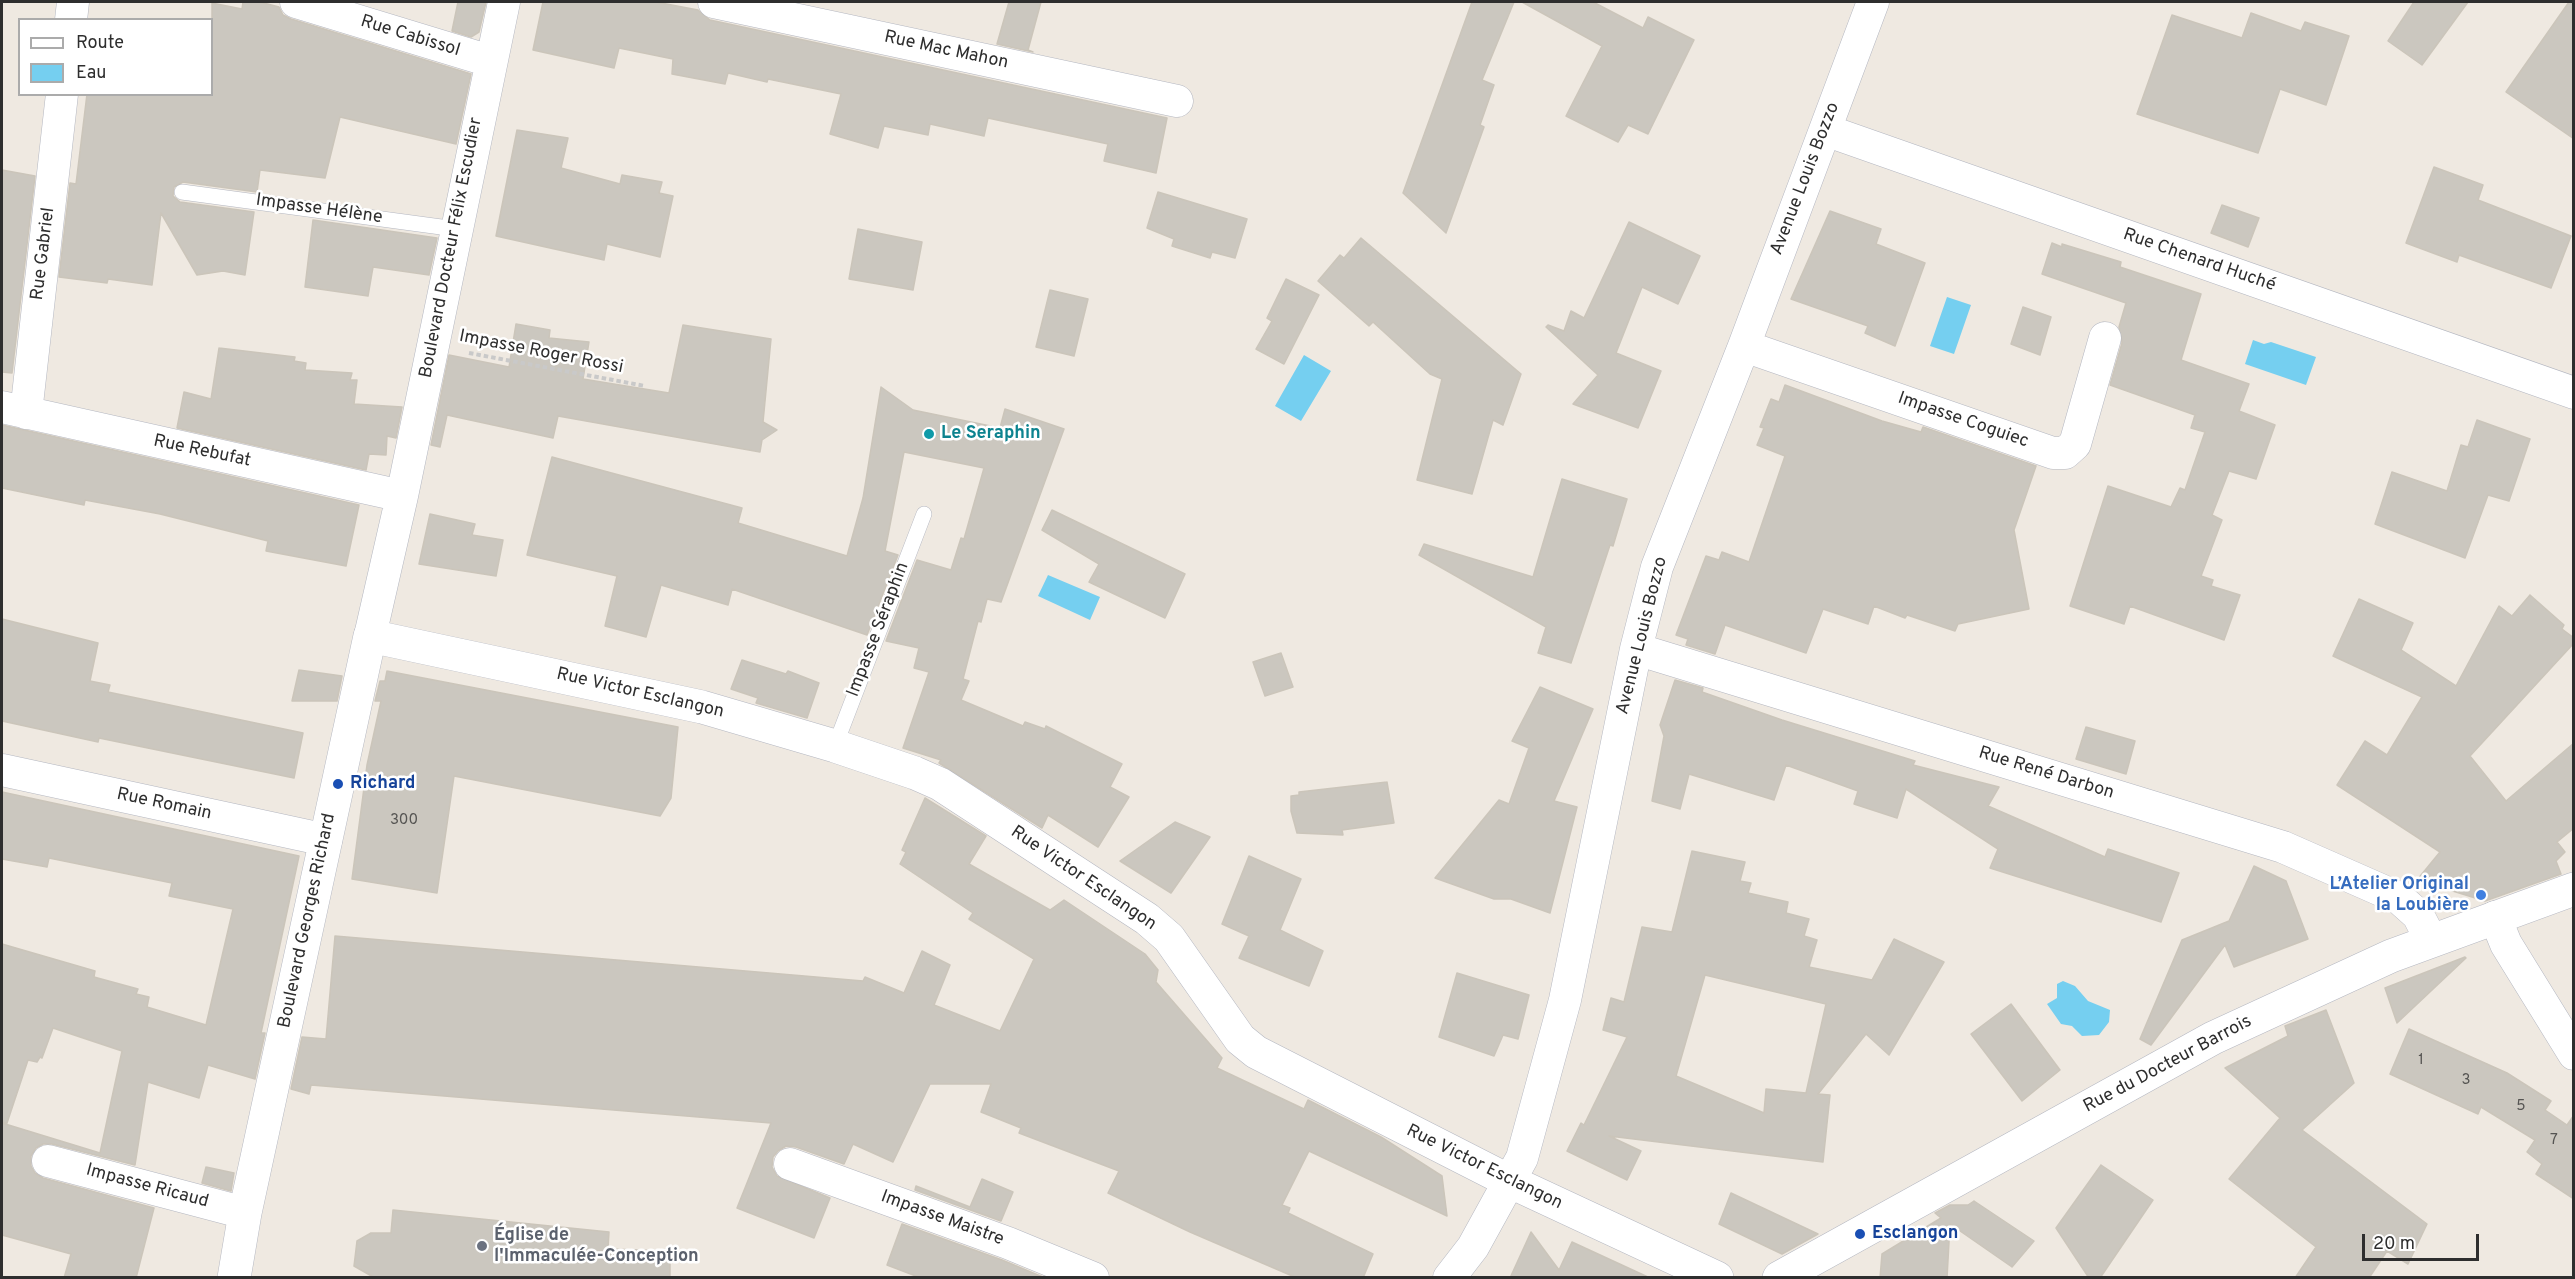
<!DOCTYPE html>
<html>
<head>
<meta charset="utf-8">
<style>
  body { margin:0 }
  #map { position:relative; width:2575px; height:1279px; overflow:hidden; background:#efe9e1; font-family:Overpass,sans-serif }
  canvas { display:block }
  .frame { position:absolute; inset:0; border:3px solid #2e2e2e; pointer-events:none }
  .legend { position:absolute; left:18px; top:18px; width:195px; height:78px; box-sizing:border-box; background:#fff; border:2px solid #ababab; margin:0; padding:8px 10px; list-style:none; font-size:18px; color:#2e2e2e }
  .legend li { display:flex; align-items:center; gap:12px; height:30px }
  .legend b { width:30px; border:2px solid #ababab }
  .scale { position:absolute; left:2362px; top:1234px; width:117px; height:27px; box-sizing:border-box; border:3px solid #2e2e2e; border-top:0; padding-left:8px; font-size:18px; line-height:21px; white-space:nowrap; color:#2e2e2e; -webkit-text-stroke:4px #fff; paint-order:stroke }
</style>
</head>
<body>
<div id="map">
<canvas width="2575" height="1279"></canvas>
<div class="frame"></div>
<ul class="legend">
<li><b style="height:8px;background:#fff"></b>Route</li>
<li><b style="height:16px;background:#75cff0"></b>Eau</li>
</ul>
<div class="scale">20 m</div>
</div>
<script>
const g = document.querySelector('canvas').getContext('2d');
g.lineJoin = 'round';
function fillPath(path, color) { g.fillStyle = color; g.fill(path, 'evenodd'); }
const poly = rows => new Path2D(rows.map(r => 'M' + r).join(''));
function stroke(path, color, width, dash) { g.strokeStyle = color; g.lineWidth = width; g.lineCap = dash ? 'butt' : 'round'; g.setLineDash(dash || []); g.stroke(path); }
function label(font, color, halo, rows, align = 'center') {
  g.font = font + ' Overpass,sans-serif'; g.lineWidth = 5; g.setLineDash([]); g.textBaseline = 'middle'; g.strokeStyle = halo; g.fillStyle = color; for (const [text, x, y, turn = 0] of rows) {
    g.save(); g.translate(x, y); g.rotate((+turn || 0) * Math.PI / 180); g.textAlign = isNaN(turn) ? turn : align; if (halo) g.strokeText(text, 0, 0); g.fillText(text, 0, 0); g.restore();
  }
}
const water = poly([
  [1947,297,1971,305,1954,354,1930,346],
  [2253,340,2264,344,2271,342,2316,357,2306,385,2245,364],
  [1304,355,1331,371,1301,421,1275,406],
  [1048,575,1100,597,1090,620,1038,596],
  [2063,981,2075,986,2088,1001,2110,1010,2109,1022,2099,1035,2082,1036,2072,1026,2061,1024,2047,1004,2057,998,2057,984]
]);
const building = poly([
  [243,2,260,2,279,7,283,15,291,19,471,74,456,144,340,117,325,178,260,170,257,192,183,182,174,187,173,196,180,202,254,212,245,275,223,271,197,275,161,213,152,285,108,279,107,283,59,277,70,183,76,184,87,94,212,94,212,3,242,9,243,2],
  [458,2,486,2,479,32,471,37,452,31,458,2],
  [543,2,656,2,698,10,710,20,1167,118,1156,173,1104,161,1108,144,988,118,984,136,930,124,928,135,884,126,878,148,830,134,841,94,768,79,767,82,728,73,725,84,672,74,673,59,619,48,614,68,533,50,543,2],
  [1009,2,1041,2,1028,50,1033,52,997,44,1009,2],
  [1472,2,1514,2,1482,80,1494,85,1480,125,1484,127,1446,233,1403,193,1472,2],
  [1522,2,1593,2,1643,28,1648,17,1694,40,1648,134,1628,125,1618,142,1566,116,1602,46,1522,2],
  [2414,2,2468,2,2422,65,2388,41,2414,2],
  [2569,2,2574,2,2574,139,2506,92,2569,2],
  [2251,13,2301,31,2305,22,2349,36,2326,105,2280,89,2258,153,2137,114,2172,15,2242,38,2251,13],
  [517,130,568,138,561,168,620,184,622,175,662,182,659,193,673,196,660,257,607,244,604,260,496,236,517,130],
  [2434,167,2483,185,2478,200,2571,236,2551,288,2459,255,2457,262,2406,243,2434,167],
  [2,170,35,176,12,373,2,372,2,170],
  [1158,192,1247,219,1235,258,1212,252,1210,258,1172,246,1174,239,1147,228,1158,192],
  [2222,205,2259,218,2248,247,2211,233,2222,205],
  [1830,211,1881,229,1876,244,1925,263,1895,346,1865,333,1868,326,1791,299,1830,211],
  [313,220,437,238,429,275,373,267,368,296,305,287,313,220],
  [1629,222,1700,256,1678,304,1642,287,1616,353,1661,371,1638,428,1573,404,1598,375,1546,327,1548,325,1564,331,1571,311,1584,318,1629,222],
  [858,229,922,242,913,290,849,279,858,229],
  [1361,238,1521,374,1503,425,1493,420,1472,494,1417,480,1442,379,1430,374,1373,322,1369,326,1318,281,1340,255,1344,258,1361,238],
  [2052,243,2062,247,2062,244,2121,262,2120,267,2201,294,2181,360,2249,384,2239,411,2275,425,2256,479,2229,471,2212,515,2222,520,2201,576,2213,580,2211,586,2240,595,2224,640,2130,606,2124,624,2070,606,2108,486,2171,507,2180,488,2185,490,2205,432,2191,428,2195,415,2110,385,2122,343,2119,327,2126,303,2042,274,2052,243],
  [1286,279,1319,295,1284,364,1256,349,1272,321,1267,318,1286,279],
  [1050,290,1088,299,1074,356,1036,347,1050,290],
  [2023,307,2051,317,2040,355,2011,344,2023,307],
  [516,324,550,330,549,338,589,342,583,379,669,393,683,325,771,339,763,422,777,430,762,440,760,452,558,416,553,438,447,415,440,447,431,445,449,355,509,367,516,324],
  [219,348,295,357,294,361,306,363,305,370,352,373,350,380,357,380,354,404,402,407,396,438,387,436,386,455,369,454,366,470,177,428,184,392,211,399,219,348],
  [1785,385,1882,421,1921,432,1923,427,2036,466,2014,530,2029,609,1958,624,1955,631,1907,615,1905,618,1874,606,1868,624,1823,609,1806,653,1725,625,1715,654,1686,645,1688,639,1676,635,1706,556,1719,560,1722,552,1749,562,1785,456,1757,445,1764,428,1760,427,1771,399,1779,402,1785,385],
  [881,387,913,410,1000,428,1005,409,1064,429,1001,602,987,599,981,622,978,621,963,679,969,681,961,700,1023,726,1025,722,1045,729,1046,726,1122,764,1110,787,1129,797,1098,847,1048,815,1042,828,939,763,941,760,903,748,929,672,914,668,919,648,886,641,917,560,951,570,961,538,964,539,984,468,904,452,885,551,898,555,867,635,732,589,728,605,661,585,646,637,605,626,617,576,527,555,552,457,742,508,738,523,847,556,863,498,881,387],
  [2477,420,2530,439,2509,501,2488,495,2465,558,2375,524,2392,472,2447,491,2461,445,2468,447,2477,420],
  [2,425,359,505,346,566,266,551,268,541,160,514,85,500,84,505,2,488,2,425],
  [1562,479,1627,499,1613,546,1610,545,1571,663,1538,653,1546,627,1419,555,1424,544,1533,577,1562,479],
  [1052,510,1185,574,1165,618,1089,582,1099,564,1042,530,1052,510],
  [430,514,475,524,472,535,503,540,496,576,419,564,430,514],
  [2530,595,2564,625,2562,629,2574,638,2574,643,2470,756,2506,801,2574,743,2574,828,2557,842,2565,852,2556,861,2561,874,2485,901,2417,880,2440,852,2337,785,2365,741,2387,755,2422,697,2333,656,2359,599,2413,623,2401,650,2456,686,2499,606,2512,616,2530,595],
  [2,619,98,643,90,681,110,685,108,692,303,733,294,778,99,738,98,742,2,721,2,619],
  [1281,653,1293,687,1265,696,1253,662,1281,653],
  [742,660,786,674,788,671,819,683,807,718,756,703,758,698,731,689,742,660],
  [299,670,342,676,337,701,292,701,299,670],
  [387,671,678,727,671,798,660,816,454,776,437,893,352,879,367,765,381,701,375,701,380,681,385,681,387,671],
  [1675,680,1703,688,1702,692,1782,720,1915,761,1913,765,1999,787,1988,806,2105,857,2108,849,2179,873,2161,922,1990,868,1998,849,1906,789,1897,818,1854,804,1858,791,1786,765,1774,800,1689,774,1680,809,1652,801,1664,736,1660,725,1675,680],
  [1540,687,1593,709,1554,801,1577,807,1550,913,1511,899,1494,899,1435,878,1499,800,1509,804,1529,748,1512,741,1540,687],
  [2086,727,2135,741,2126,774,2076,759,2086,727],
  [1387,782,1394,823,1342,830,1343,835,1297,833,1291,811,1291,796,1299,795,1299,792,1387,782],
  [2,792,299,856,261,1033,265,1033,255,1079,208,1065,199,1098,148,1082,135,1165,52,1144,43,1144,36,1148,31,1156,31,1166,35,1173,43,1178,154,1208,136,1278,64,1278,71,1254,2,1235,2,1123,100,1153,122,1051,53,1028,42,1058,40,1057,37,1062,28,1060,7,1123,2,1122,2,944,95,971,94,977,138,989,136,994,149,997,147,1007,206,1025,233,909,169,896,172,883,49,858,47,867,2,859,2,792],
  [925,798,986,836,969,864,1050,910,1064,900,1145,954,1158,970,1156,982,1222,1058,1217,1068,1304,1109,1308,1100,1381,1137,1442,1176,1447,1216,1309,1151,1282,1205,1290,1208,1288,1213,1373,1254,1363,1278,1297,1278,1190,1232,1108,1193,1119,1171,1019,1133,1021,1128,981,1112,991,1084,930,1084,893,1162,853,1144,844,1164,796,1147,786,1146,778,1151,773,1157,772,1167,777,1176,830,1198,814,1238,737,1208,771,1123,311,1085,309,1094,291,1089,302,1037,326,1039,335,936,863,981,865,977,904,993,922,951,950,965,934,1005,1000,1031,1034,959,969,919,973,913,900,864,906,852,902,850,925,798],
  [1175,822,1210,837,1171,893,1120,861,1175,822],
  [1692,851,1745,862,1740,881,1751,883,1748,893,1788,902,1786,913,1809,919,1804,936,1817,940,1809,967,1872,980,1894,939,1944,962,1889,1055,1866,1034,1818,1094,1830,1095,1823,1162,1609,1136,1641,1151,1627,1180,1567,1151,1581,1123,1584,1125,1627,1037,1603,1030,1611,998,1624,1002,1642,927,1672,932,1692,851],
  [1705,975,1826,1004,1806,1093,1766,1089,1764,1113,1676,1076,1705,975],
  [1249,856,1301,879,1280,930,1323,951,1309,986,1239,958,1249,936,1222,924,1249,856],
  [2254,866,2286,881,2308,939,2234,967,2225,945,2151,1045,2140,1039,2182,940,2229,921,2254,866],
  [2465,957,2466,958,2397,1023,2385,988,2465,957],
  [1457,973,1529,995,1518,1039,1503,1035,1494,1056,1439,1037,1457,973],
  [2011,1004,2060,1070,2022,1101,1971,1034,2011,1004],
  [2326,1010,2354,1083,2302,1130,2427,1224,2408,1264,2387,1251,2369,1278,2295,1278,2316,1247,2229,1179,2280,1118,2225,1068,2288,1036,2285,1026,2326,1010],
  [2409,1029,2507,1073,2551,1101,2545,1110,2567,1125,2574,1115,2574,1199,2536,1174,2542,1164,2527,1152,2535,1140,2481,1107,2478,1114,2390,1074,2409,1029],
  [2101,1165,2153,1200,2100,1278,2089,1278,2056,1228,2101,1165],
  [206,1167,234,1173,231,1191,202,1183,206,1167],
  [982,1179,1013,1192,1001,1221,915,1190,916,1186,970,1207,982,1179],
  [1731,1193,1818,1234,1782,1254,1719,1224,1731,1193],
  [1974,1201,2034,1241,2012,1267,1950,1224,1947,1278,1880,1278,1882,1254,1941,1218,1935,1213,1950,1205,1968,1205,1974,1201],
  [393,1210,609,1232,608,1249,670,1251,670,1278,375,1278,354,1266,357,1241,371,1233,391,1233,393,1210],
  [902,1224,1002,1260,1045,1278,921,1278,887,1265,902,1224],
  [1531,1232,1559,1270,1572,1242,1650,1278,1510,1278,1531,1232]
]);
const path = poly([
  [469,353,645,386]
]);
const lane = poly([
  [182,192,456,229],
  [835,746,924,514]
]);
const street = poly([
  [296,2,490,61],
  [714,2,1177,101],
  [71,20,73,2],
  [1825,130,2574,393],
  [1744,346,2053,453,2065,453,2075,444,2105,338],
  [2,407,402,496],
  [26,413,62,94],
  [370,636,402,496,504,2],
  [1636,649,2283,847,2399,898,2418,915,2431,940],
  [2,770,326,840],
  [2495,917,2506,944,2574,1054],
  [48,1161,245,1213],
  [790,1164,1008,1243,1093,1278],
  [1449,1278,1473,1247,1522,1158,1565,1000,1636,649,1657,567,1744,346,1873,2]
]);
const secondary = poly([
  [234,1278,245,1213,370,636,702,707,835,746,915,773,940,784,1147,919,1169,938,1240,1039,1256,1052,1509,1181,1717,1278],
  [1779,1278,2213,1038,2391,956,2574,889]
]);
const markers = [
  [929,434,6,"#0f9aa8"],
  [338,784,6,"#1a4fb4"],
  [2481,895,6,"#3f7fe0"],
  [1860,1234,6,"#1a4fb4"],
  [482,1246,6,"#6b7280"]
];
const numberNames = [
  ["300",404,821],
  ["1",2421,1061],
  ["3",2466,1081],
  ["5",2521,1107],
  ["7",2554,1141]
];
const streetNames = [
  ["Rue Cabissol",410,37,17],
  ["Rue Mac Mahon",946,51,12],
  ["Avenue Louis Bozzo",1806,179,-69],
  ["Impasse Hélène",319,210,8],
  ["Boulevard Docteur Félix Escudier",452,248,-79],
  ["Rue Gabriel",44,254,-83],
  ["Rue Chenard Huché",2199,261,19],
  ["Impasse Roger Rossi",541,353,11],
  ["Impasse Coguiec",1963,421,19],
  ["Rue Rebufat",202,452,12],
  ["Impasse Séraphin",879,630,-69],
  ["Avenue Louis Bozzo",1643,636,-76],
  ["Rue Victor Esclangon",640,694,13],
  ["Rue René Darbon",2046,774,17],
  ["Rue Romain",164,805,12],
  ["Rue Victor Esclangon",1083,879,34],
  ["Boulevard Georges Richard",308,921,-78],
  ["Rue du Docteur Barrois",2168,1065,-28],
  ["Rue Victor Esclangon",1484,1168,26],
  ["Impasse Ricaud",147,1187,15],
  ["Impasse Maistre",942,1219,20]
];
const cultureNames = [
  ["Le Seraphin",941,434]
];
const transitNames = [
  ["Richard",350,784],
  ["Esclangon",1872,1234]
];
const shopNames = [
  ["L’Atelier Original",2469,885],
  ["la Loubière",2469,906]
];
const worshipNames = [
  ["Église de",494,1236],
  ["l'Immaculée-Conception",494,1257]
];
fillPath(water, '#75cff0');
fillPath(building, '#cbc7bf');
stroke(building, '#cbc5ba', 1.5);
stroke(lane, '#b4b7c1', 16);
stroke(street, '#b4b7c1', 33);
stroke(secondary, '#b4b7c1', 34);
stroke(path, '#c9c9c9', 4, [4.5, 3]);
stroke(lane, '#fff', 15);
stroke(street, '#fff', 32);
stroke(secondary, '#fff', 33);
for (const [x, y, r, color] of markers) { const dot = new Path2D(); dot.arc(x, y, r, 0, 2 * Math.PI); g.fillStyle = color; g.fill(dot); stroke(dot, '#fff', 2); }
label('15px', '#555452', null, numberNames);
label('18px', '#2e2e2e', '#fff', streetNames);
label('bold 18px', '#0d838f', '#fff', cultureNames, 'left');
label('bold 18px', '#164399', '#fff', transitNames, 'left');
label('bold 18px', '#366cbe', '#fff', shopNames, 'right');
label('bold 18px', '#5b616d', '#fff', worshipNames, 'left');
</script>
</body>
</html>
